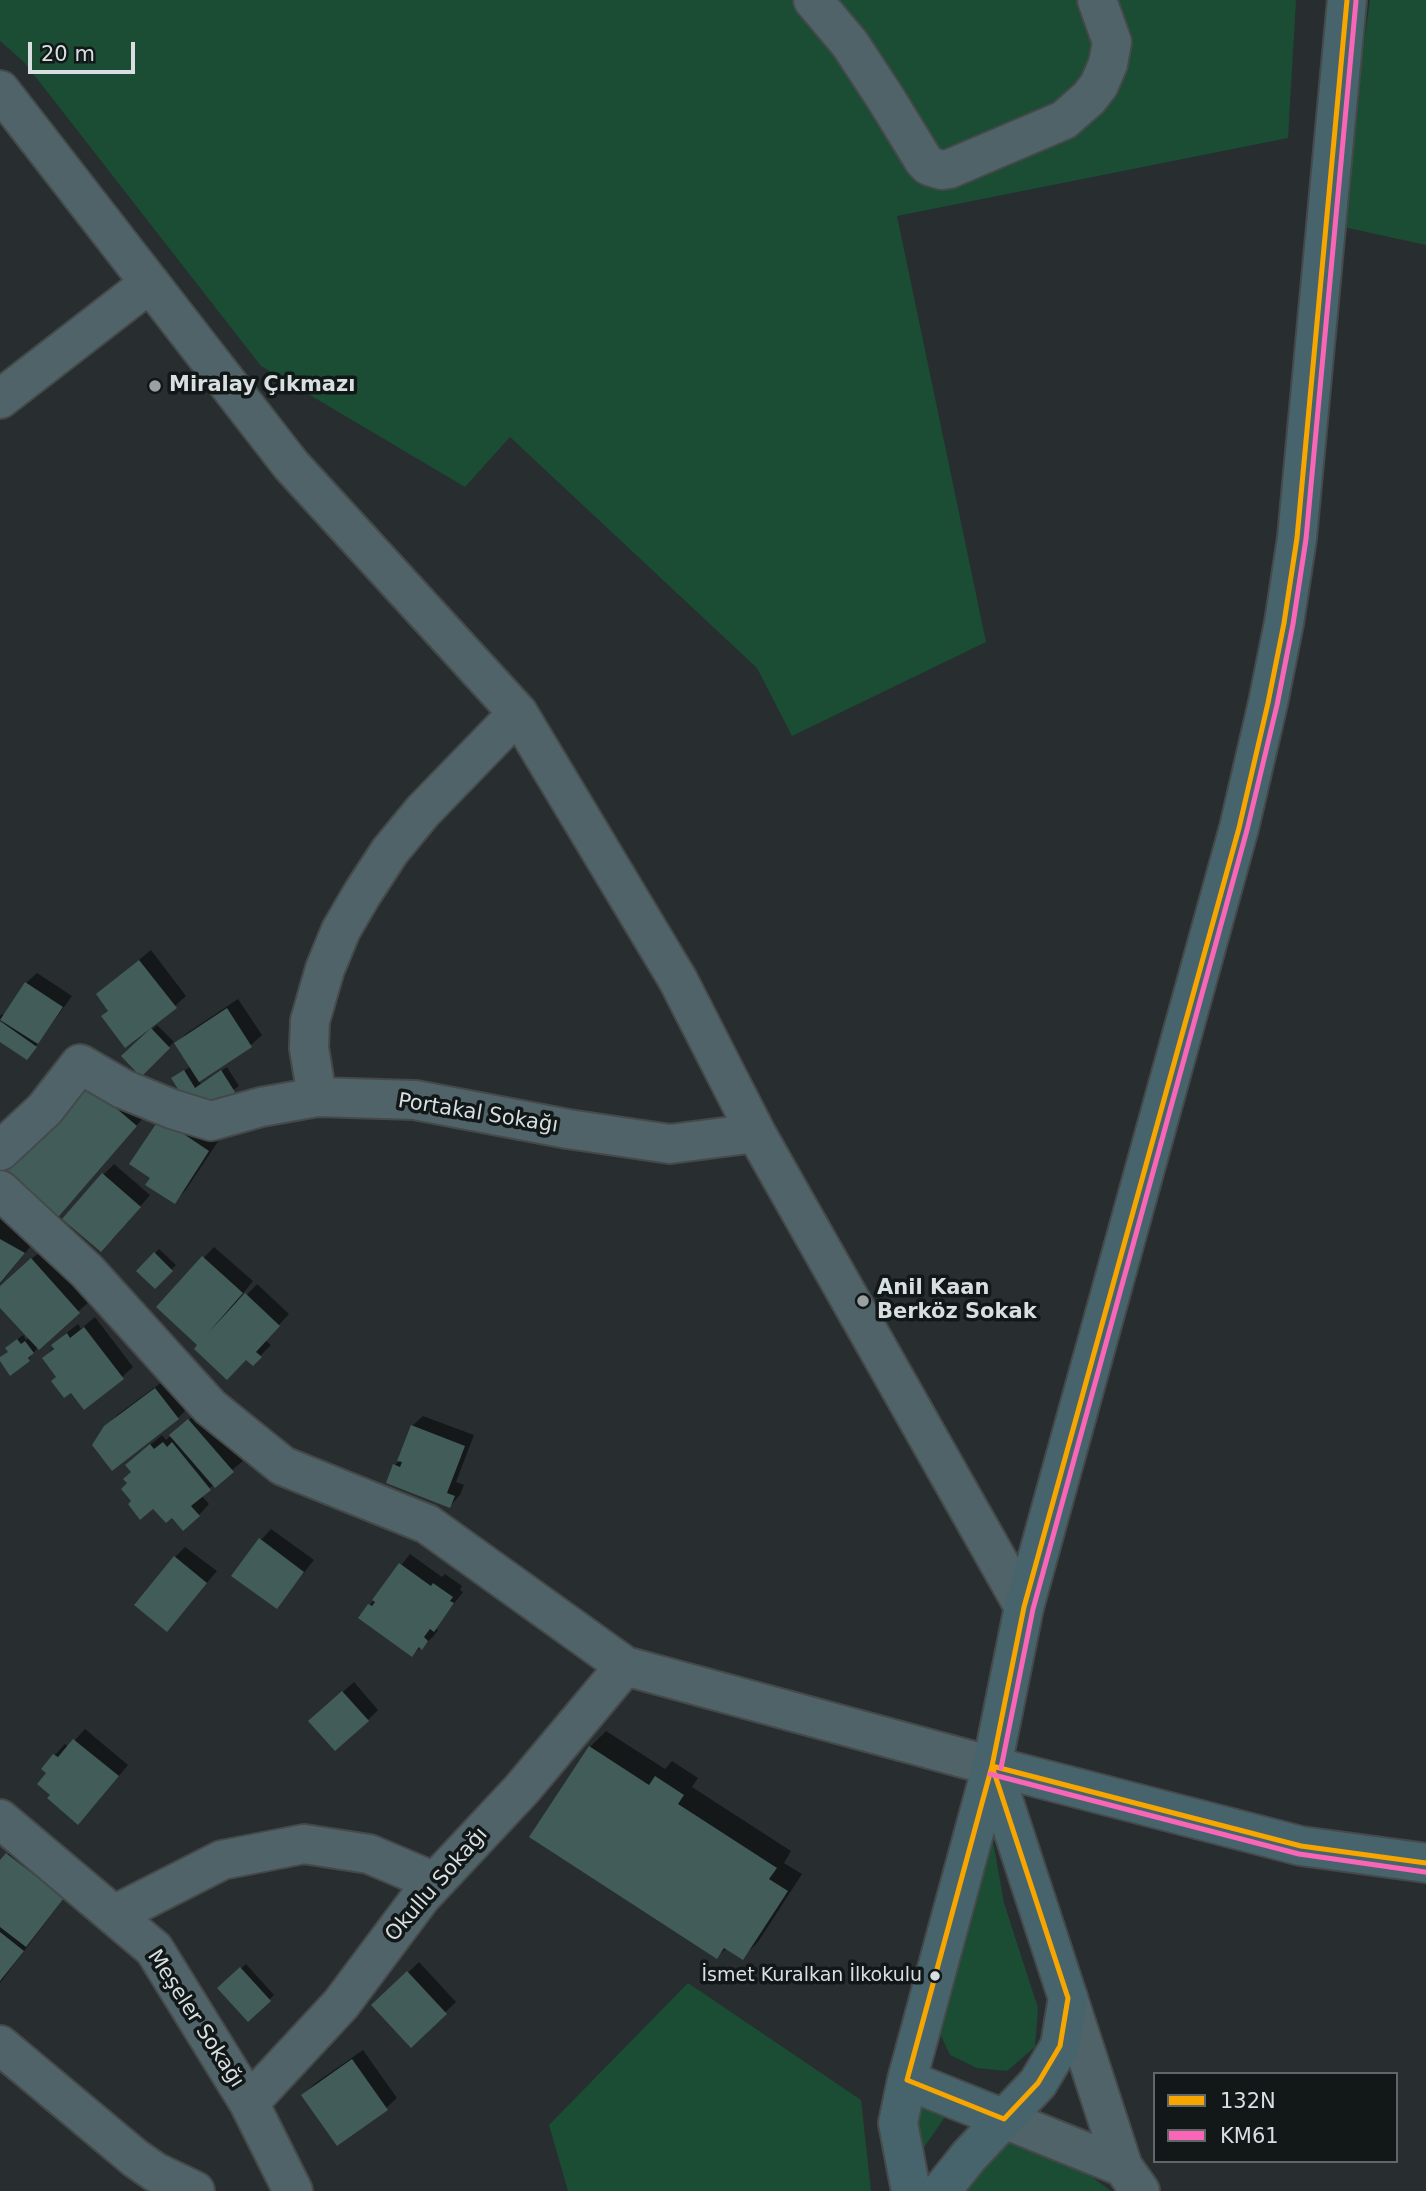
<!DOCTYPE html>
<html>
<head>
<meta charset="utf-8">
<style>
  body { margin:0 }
  #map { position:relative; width:1426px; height:2191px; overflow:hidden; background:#282e2f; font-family:"DejaVu Sans",sans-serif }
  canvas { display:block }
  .legend { position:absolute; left:1153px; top:2072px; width:245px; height:91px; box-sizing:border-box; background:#121718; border:2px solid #616768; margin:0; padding:9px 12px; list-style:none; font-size:21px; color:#d8dfe0 }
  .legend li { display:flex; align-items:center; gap:14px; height:35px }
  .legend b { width:35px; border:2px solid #616768 }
  .scale { position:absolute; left:28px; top:42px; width:107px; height:32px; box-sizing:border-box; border:4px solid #d8dfe0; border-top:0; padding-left:9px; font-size:21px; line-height:24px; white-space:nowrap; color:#d8dfe0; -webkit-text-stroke:5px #121718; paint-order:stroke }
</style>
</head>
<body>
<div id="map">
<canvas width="1426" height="2191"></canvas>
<ul class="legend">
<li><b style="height:9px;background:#f7a600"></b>132N</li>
<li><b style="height:9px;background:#fa66b7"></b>KM61</li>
</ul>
<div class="scale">20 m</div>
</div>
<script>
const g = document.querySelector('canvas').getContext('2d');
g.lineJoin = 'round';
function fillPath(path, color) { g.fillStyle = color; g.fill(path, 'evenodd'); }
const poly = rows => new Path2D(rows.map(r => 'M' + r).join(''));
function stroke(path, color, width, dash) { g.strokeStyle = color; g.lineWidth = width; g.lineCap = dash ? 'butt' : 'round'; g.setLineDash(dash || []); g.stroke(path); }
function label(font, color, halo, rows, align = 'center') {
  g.font = font + ' "DejaVu Sans",sans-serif'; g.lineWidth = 7; g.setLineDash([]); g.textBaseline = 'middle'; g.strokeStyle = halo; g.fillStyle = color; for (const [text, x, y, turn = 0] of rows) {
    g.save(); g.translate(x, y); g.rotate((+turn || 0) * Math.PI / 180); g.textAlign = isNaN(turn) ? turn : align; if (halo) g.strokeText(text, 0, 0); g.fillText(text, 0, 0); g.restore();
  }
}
const green = poly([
  [0,0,1296,0,1288,138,897,216,986,642,792,736,757,668,510,437,465,487,261,366,24,62,0,41],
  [1370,0,1426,0,1426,245,1339,226],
  [992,1836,1004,1903,1038,2008,1035,2047,1007,2071,977,2068,950,2055,933,2019],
  [688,1983,861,2100,871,2191,568,2191,549,2125],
  [900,2076,949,2111,894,2191],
  [1020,2124,1111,2191,952,2191]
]);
const shadow = poly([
  [151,950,186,996,175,1006,110,1010,98,994],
  [37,973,72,996,31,1053,0,1040,0,1016,2,1014,5,1016,26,983],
  [238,999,262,1035,251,1045,198,1080,201,1084,227,1067,239,1086,211,1106,173,1079,191,1066,176,1043,187,1033],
  [157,1025,174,1042,141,1074,124,1056],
  [99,1063,151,1109,53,1221],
  [172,1109,219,1140,185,1191,174,1202,152,1177],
  [114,1164,150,1195,112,1240,103,1175],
  [0,1214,39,1236,0,1284],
  [214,1247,253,1281,237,1301,239,1303,257,1284,289,1314,265,1340,271,1345,253,1363,247,1358,200,1345,158,1307],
  [43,1249,90,1301,38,1347,28,1360,10,1351,12,1343,23,1335,26,1340,30,1338,0,1305,0,1287],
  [159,1249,176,1265,155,1287,138,1271],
  [95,1317,133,1367,122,1377,58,1376,44,1359,64,1335,78,1324,81,1329],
  [166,1379,188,1408,178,1418,106,1427,117,1415],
  [200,1410,243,1461,201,1495,209,1504,199,1515,172,1516,154,1507,133,1501,129,1483,138,1455,162,1435,166,1440],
  [423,1416,474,1435,456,1482,464,1485,460,1495,450,1506,395,1465,399,1461,412,1426],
  [271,1529,314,1560,277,1607,261,1540],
  [185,1547,217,1571,167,1630,175,1557],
  [410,1554,442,1577,445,1574,462,1586,460,1590,463,1592,435,1628,438,1630,433,1637,412,1655,370,1605],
  [354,1682,378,1710,368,1720,321,1711],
  [85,1729,128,1765,89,1812,53,1795,48,1772,43,1768,65,1744,69,1747],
  [606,1731,665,1769,672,1761,698,1778,692,1787,791,1851,784,1863,802,1874,758,1942,742,1958,727,1948,717,1957,590,1747],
  [18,1843,73,1886,0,1983,0,1863],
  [419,1962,456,2002,411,2045,373,2006],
  [246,1964,274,1995,248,2020,224,1983],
  [363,2050,397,2098,386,2108,303,2095,314,2084]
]);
const building = poly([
  [139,960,177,1008,125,1048,101,1016,108,1011,96,994],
  [25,982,63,1007,38,1044,0,1020],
  [227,1008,252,1047,199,1082,174,1043],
  [0,1021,37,1047,27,1060,0,1042],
  [151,1028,170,1048,141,1077,121,1056],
  [184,1070,195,1088,221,1070,235,1092,211,1108,183,1097,171,1078],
  [81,1078,137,1126,53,1223,0,1173],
  [160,1118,209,1151,175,1204,145,1185,150,1178,129,1164],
  [102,1173,141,1207,101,1252,62,1219],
  [0,1239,25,1253,0,1283],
  [154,1252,173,1271,155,1289,136,1271],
  [202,1256,243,1293,208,1333,245,1293,280,1326,256,1352,262,1357,253,1366,246,1360,227,1380,194,1349,197,1345,156,1307],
  [31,1258,80,1313,39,1350,0,1308,0,1286],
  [84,1327,124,1379,84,1410,71,1393,64,1398,51,1381,56,1377,42,1358,54,1349,51,1345,67,1333,70,1338],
  [17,1339,21,1344,25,1341,34,1353,28,1358,30,1361,10,1376,0,1361,0,1357,8,1352,5,1348],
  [155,1388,179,1419,112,1471,92,1445,104,1426],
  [188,1419,234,1472,215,1488,169,1435],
  [411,1425,465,1446,447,1493,455,1496,450,1508,386,1483,393,1464,400,1467,402,1462,397,1461],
  [163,1442,167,1447,172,1442,211,1490,191,1506,200,1516,183,1531,172,1518,166,1523,153,1509,140,1520,128,1504,131,1501,121,1489,127,1483,123,1479,131,1472,125,1465,150,1444,154,1449],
  [259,1538,304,1572,277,1609,231,1576],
  [174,1556,207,1583,167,1632,134,1605],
  [399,1563,431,1586,433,1583,453,1597,450,1601,454,1603,434,1632,430,1629,424,1637,428,1641,422,1650,419,1647,412,1657,358,1618,368,1604,372,1606,375,1602,372,1600],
  [342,1691,369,1721,335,1751,308,1721],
  [73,1739,119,1776,78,1825,47,1798,50,1795,37,1784,46,1773,41,1769,53,1754,58,1757],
  [589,1746,649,1785,655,1776,684,1795,678,1804,777,1868,769,1879,788,1891,743,1960,724,1948,717,1959,529,1837],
  [6,1853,64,1898,26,1947,0,1927,0,1860],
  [0,1932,24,1951,0,1981],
  [240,1967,271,2001,248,2022,217,1988],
  [407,1971,447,2014,411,2048,371,2005],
  [352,2059,388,2110,337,2146,301,2095]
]);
const minor = poly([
  [813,0,850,44,886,99,924,161,929,166,942,170,949,169,1064,120,1089,98,1099,85,1108,64,1112,42,1097,0],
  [0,90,291,465,518,713,678,980,756,1133,1024,1607],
  [0,399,150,283],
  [317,1097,309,1048,310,1021,325,969,341,930,362,894,390,851,423,811,518,713],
  [0,1151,45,1109,80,1064,123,1089,172,1109,211,1121,261,1107,317,1097,415,1100,568,1129,670,1144,756,1133],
  [0,1190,87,1271,210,1407,283,1466,427,1524,625,1666,992,1766],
  [0,1819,154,1949,249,2103,293,2191],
  [114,1915,222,1860,304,1844,369,1854,435,1882],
  [1068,1998,1123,2167,1140,2191],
  [0,2045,135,2158,155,2172,195,2191],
  [249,2103,341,2004,421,1897,522,1789,625,1666],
  [1004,2119,1123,2167]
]);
const major = poly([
  [992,1766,1301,1846,1426,1863],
  [907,2080,1004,2119],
  [911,2191,898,2123,907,2080,992,1766,1024,1607,1239,828,1268,703,1284,623,1297,538,1347,0],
  [941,2191,969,2156,1038,2083,1060,2046,1068,1998,992,1766]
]);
const bus1 = poly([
  [992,1766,1068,1998,1060,2046,1038,2083,1004,2119,907,2080,992,1766],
  [992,1766,1024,1607,1239,828,1268,703,1284,623,1297,538,1347,0],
  [992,1766,1301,1846,1426,1863]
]);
const bus2 = poly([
  [1001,1768,1033,1609,1247,830,1277,705,1293,624,1306,539,1356,1],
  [990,1774,1299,1854,1425,1872]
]);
const markers = [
  [155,386,7,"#9aa1a2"],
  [863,1301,7,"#9aa1a2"],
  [935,1976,6,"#d8dfe0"]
];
const busNames = [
  ["İsmet Kuralkan İlkokulu",922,1976]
];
const poiNames = [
  ["Miralay Çıkmazı",169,386],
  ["Anil Kaan",877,1289],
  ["Berköz Sokak",877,1313]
];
const streetNames = [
  ["Portakal Sokağı",478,1114,9],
  ["Okullu Sokağı",437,1885,-49],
  ["Meşeler Sokağı",195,2019,57]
];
fillPath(green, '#1a4d33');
fillPath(shadow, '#0007');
fillPath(building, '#415c59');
stroke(minor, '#45494a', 42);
stroke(major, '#45494a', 42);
stroke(minor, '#4f6369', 38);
stroke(major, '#47646c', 38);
stroke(bus1, '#f7a600', 5);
stroke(bus2, '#fa66b7', 5);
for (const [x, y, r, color] of markers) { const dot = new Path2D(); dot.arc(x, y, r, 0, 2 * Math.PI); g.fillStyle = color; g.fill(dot); stroke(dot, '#121718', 2.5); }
label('19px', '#d8dfe0', '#121718', busNames, 'right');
label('bold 21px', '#d8dfe0', '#121718', poiNames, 'left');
label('21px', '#d8dfe0', '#121718', streetNames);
</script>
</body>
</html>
